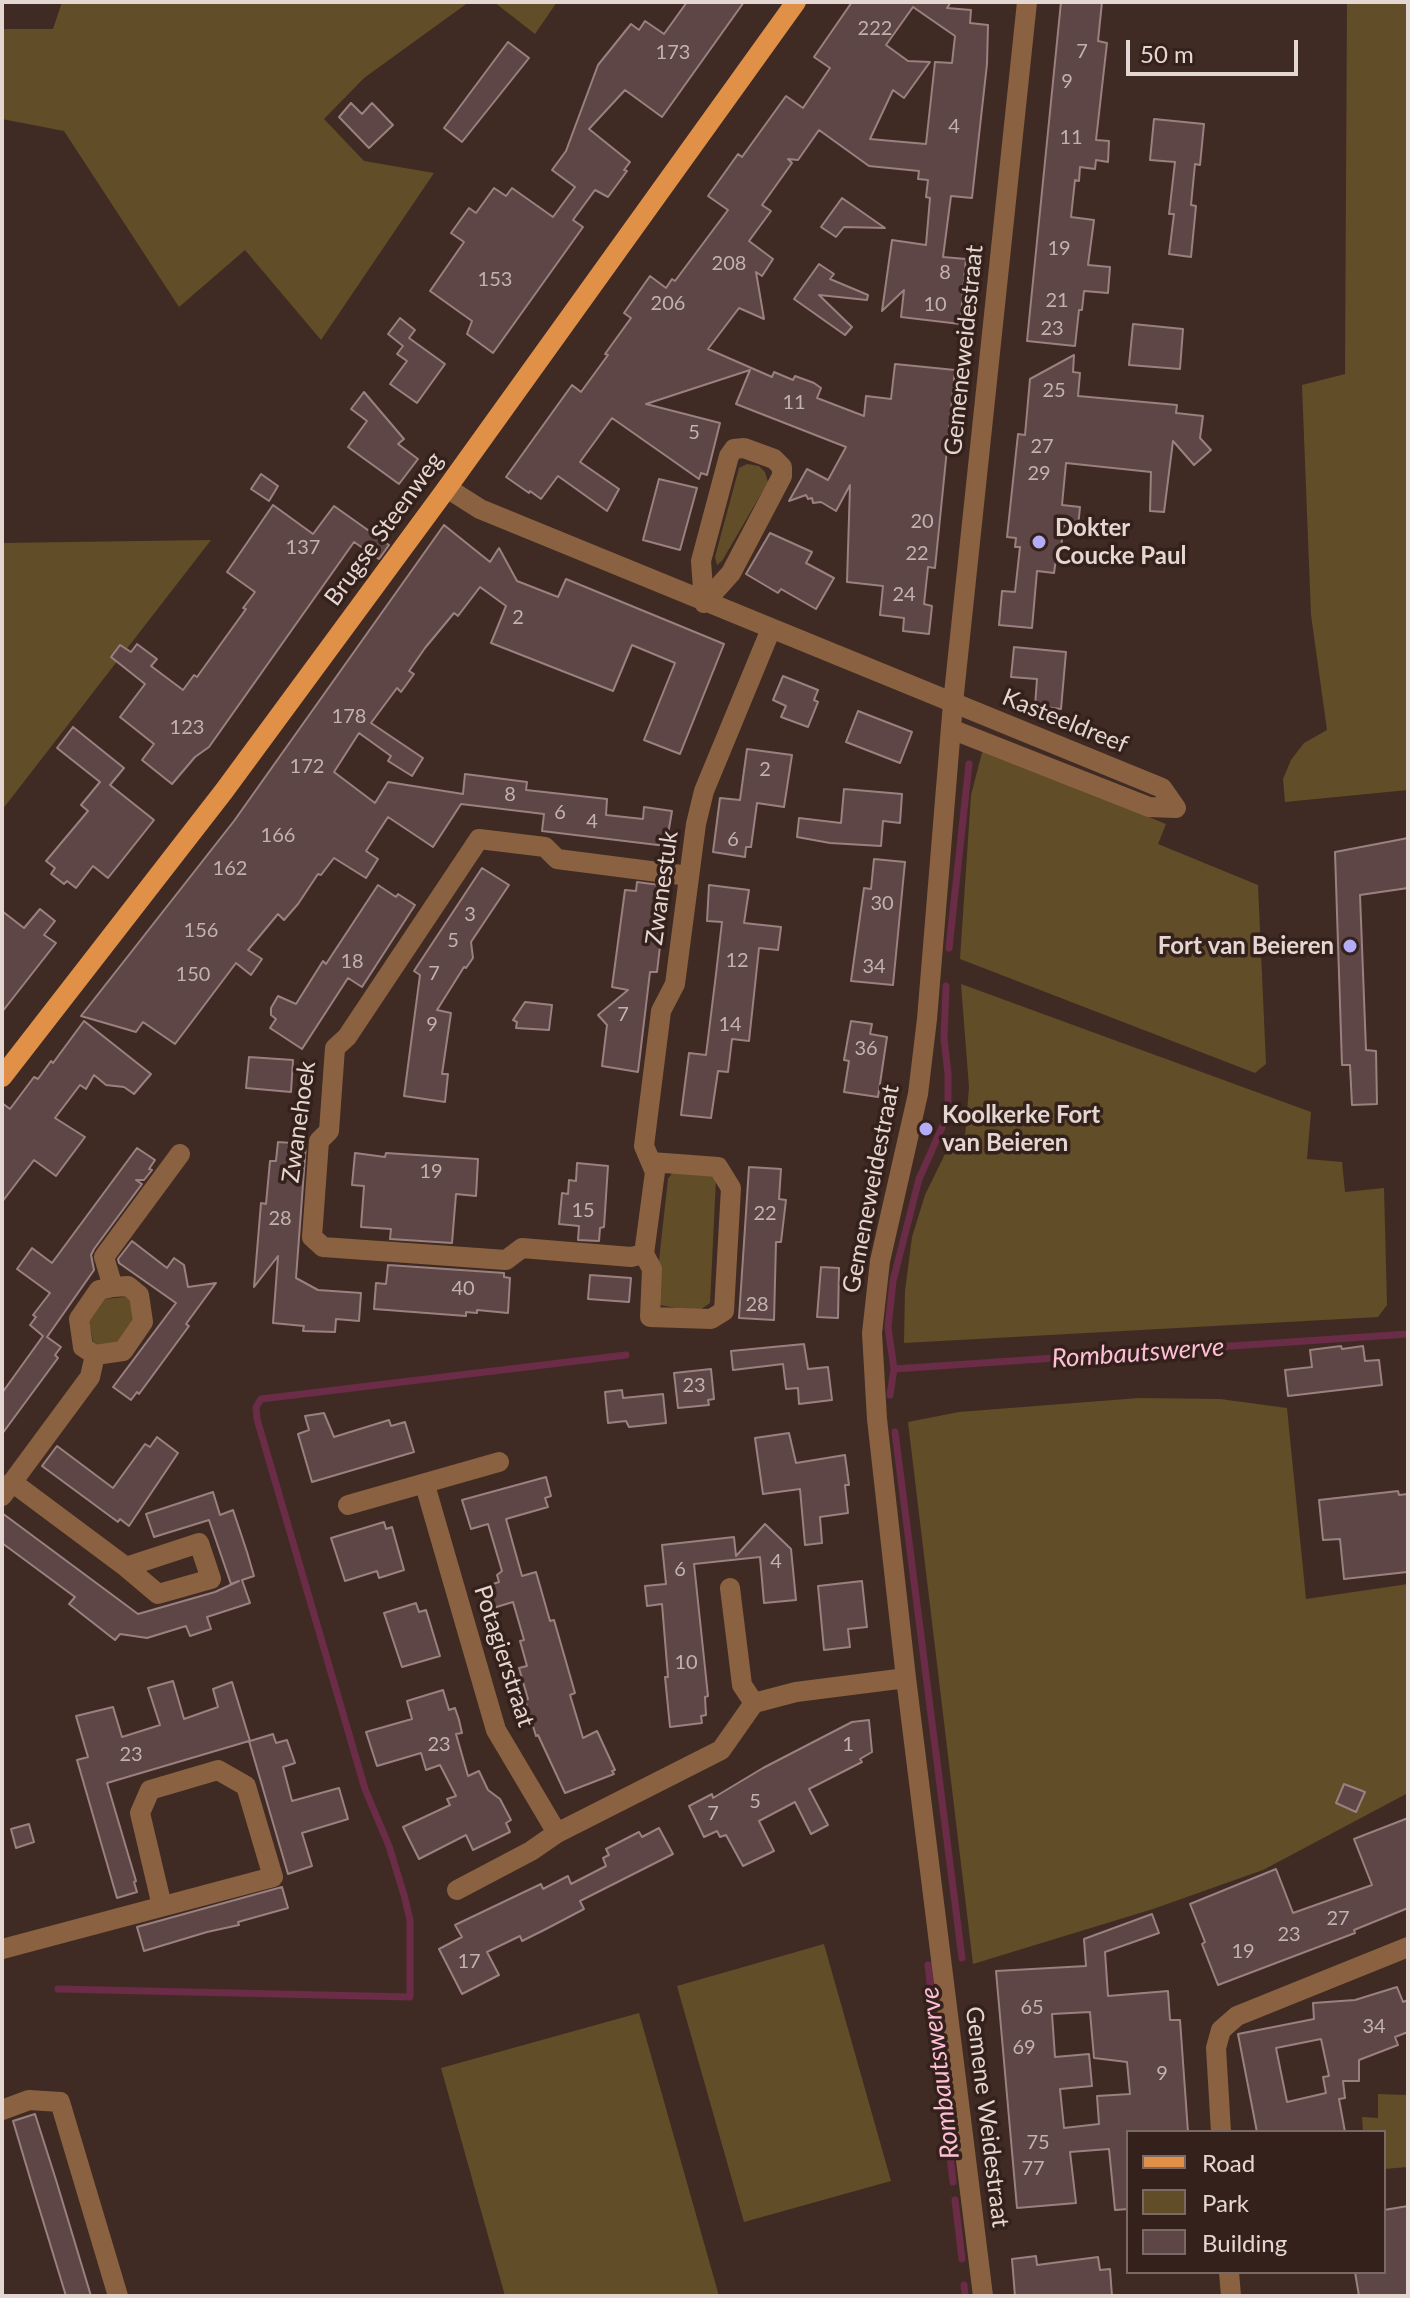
<!DOCTYPE html>
<html>
<head>
<meta charset="utf-8">
<style>
  body { margin:0 }
  #map { position:relative; width:1410px; height:2298px; overflow:hidden; background:#402b24; font-family:Lato,sans-serif }
  canvas { display:block }
  .frame { position:absolute; inset:0; border:4px solid #e4d6d1; pointer-events:none }
  .legend { position:absolute; left:1126px; top:2130px; width:260px; height:144px; box-sizing:border-box; background:#35211b; border:2px solid #7b6964; margin:0; padding:10px 14px; list-style:none; font-size:24px; color:#e4d6d1 }
  .legend li { display:flex; align-items:center; gap:16px; height:40px }
  .legend b { width:40px; border:2px solid #7b6964 }
  .scale { position:absolute; left:1126px; top:40px; width:172px; height:36px; box-sizing:border-box; border:4px solid #e4d6d1; border-top:0; padding-left:10px; font-size:24px; line-height:28px; white-space:nowrap; color:#e4d6d1; -webkit-text-stroke:6px #35211b; paint-order:stroke }
</style>
</head>
<body>
<div id="map">
<canvas width="1410" height="2298"></canvas>
<div class="frame"></div>
<ul class="legend">
<li><b style="height:10px;background:#e19048"></b>Road</li>
<li><b style="height:22px;background:#614d27"></b>Park</li>
<li><b style="height:22px;background:#5e4546"></b>Building</li>
</ul>
<div class="scale">50 m</div>
</div>
<script>
const g = document.querySelector('canvas').getContext('2d');
g.lineJoin = 'round';
function fillPath(path, color) { g.fillStyle = color; g.fill(path, 'evenodd'); }
const poly = rows => new Path2D(rows.map(r => 'M' + r).join(''));
function stroke(path, color, width, dash) { g.strokeStyle = color; g.lineWidth = width; g.lineCap = dash ? 'butt' : 'round'; g.setLineDash(dash || []); g.stroke(path); }
function label(font, color, halo, rows, align = 'center') {
  g.font = font + ' Lato,sans-serif'; g.lineWidth = 7; g.setLineDash([]); g.textBaseline = 'middle'; g.strokeStyle = halo; g.fillStyle = color; for (const [text, x, y, turn = 0] of rows) {
    g.save(); g.translate(x, y); g.rotate((+turn || 0) * Math.PI / 180); g.textAlign = isNaN(turn) ? turn : align; if (halo) g.strokeText(text, 0, 0); g.fillText(text, 0, 0); g.restore();
  }
}
const green = poly([
  [62,2,469,2,364,78,324,119,364,161,434,173,321,340,245,250,179,307,64,131,2,119,2,29,53,29],
  [494,2,557,2,535,34],
  [1347,2,1408,2,1408,790,1285,802,1283,779,1291,760,1304,743,1327,730,1311,615,1302,385,1345,374],
  [747,464,759,466,765,472,768,482,722,561,717,565,715,557,739,468],
  [211,540,2,810,2,543],
  [983,749,1166,824,1158,844,1258,885,1266,1064,1255,1073,960,959,971,795],
  [961,984,1311,1112,1307,1159,1342,1162,1345,1192,1384,1188,1387,1305,1378,1317,904,1343,905,1291,912,1237,925,1195,946,1152,965,1137,969,1087],
  [674,1170,711,1174,716,1179,710,1303,697,1312,660,1305,655,1297,668,1179],
  [125,1297,130,1299,133,1320,118,1343,99,1346,93,1341,89,1322,105,1299],
  [1139,1398,1220,1399,1287,1408,1306,1599,1408,1584,1408,1793,1263,1870,1153,1909,973,1964,908,1422,959,1412],
  [824,1944,891,2181,744,2222,677,1986],
  [639,2013,719,2296,505,2296,441,2068],
  [1378,2094,1408,2095,1408,2167,1384,2169,1384,2132,1363,2132,1362,2117,1378,2118]
]);
const stream = poly([
  [949,948,969,764],
  [894,1369,888,1327,893,1281,919,1179,948,1114,948,1074,944,1038,946,986],
  [890,1395,894,1369,1408,1334],
  [895,1432,962,1958],
  [928,1965,953,2182],
  [58,1989,410,1997,410,1920,404,1895,389,1846,365,1789,257,1419,256,1407,261,1399,626,1355],
  [955,2200,962,2259],
  [964,2285,965,2296]
]);
const building = poly([
  [687,2,744,2,662,117,625,90,589,129,630,162,624,170,627,171,608,197,595,190,573,220,583,227,493,353,467,334,472,321,430,291,464,242,451,233,469,208,476,213,494,188,506,196,512,188,553,217,575,187,552,170,566,151,598,65,631,24,639,30,645,21,664,34,687,2],
  [852,2,951,2,947,8,971,10,970,23,988,25,987,64,972,198,951,196,943,257,966,259,960,324,901,317,904,290,882,311,892,240,926,245,930,198,926,197,928,180,918,179,919,171,869,166,819,130,798,160,788,159,792,163,762,205,771,211,749,241,773,259,762,276,756,272,764,319,739,308,708,349,772,377,774,372,793,380,795,376,814,383,821,388,817,398,864,416,866,396,891,399,895,364,955,370,935,568,928,567,924,604,932,606,929,634,903,631,904,618,880,615,883,586,847,582,850,485,836,511,821,502,813,503,812,498,808,499,806,495,789,501,807,469,828,480,846,447,736,404,750,370,646,404,720,423,707,475,701,473,699,479,612,418,580,462,619,489,607,511,558,476,541,499,530,491,529,493,506,477,572,385,581,392,608,355,605,354,631,318,624,313,650,276,666,288,672,279,675,281,728,210,708,196,738,154,742,157,786,96,803,108,830,68,814,57,852,2],
  [913,7,955,36,952,63,935,62,926,144,870,139,893,90,904,98,930,62,908,61,886,45,913,7],
  [1061,2,1102,2,1098,41,1107,43,1096,140,1109,141,1108,162,1096,160,1095,169,1080,167,1079,181,1075,180,1071,217,1094,220,1088,265,1110,267,1108,293,1084,291,1082,310,1079,310,1075,346,1027,341,1061,2],
  [508,42,529,58,462,142,444,128,508,42],
  [351,103,362,114,372,103,393,125,369,148,339,117,351,103],
  [1154,119,1204,124,1200,165,1195,164,1191,205,1196,206,1191,257,1169,254,1174,214,1169,214,1175,162,1150,160,1154,119],
  [842,198,885,228,844,227,836,237,821,227,842,198],
  [819,264,834,274,830,279,868,295,867,300,819,295,852,327,845,335,794,299,819,264],
  [400,318,415,330,409,338,445,364,417,403,390,384,407,361,397,354,403,346,388,334,400,318],
  [1133,324,1183,329,1180,369,1129,365,1133,324],
  [1074,355,1073,372,1080,373,1078,396,1177,405,1176,413,1203,416,1200,438,1211,450,1194,465,1173,441,1164,512,1150,511,1151,472,1066,463,1062,505,1080,507,1078,527,1063,526,1061,552,1057,552,1054,573,1037,571,1032,628,999,625,1002,591,1015,592,1020,547,1015,547,1016,538,1007,537,1018,434,1025,435,1030,379,1074,355],
  [364,392,404,439,398,444,418,459,399,484,348,447,367,421,351,409,364,392],
  [261,474,278,486,269,501,251,489,261,474],
  [659,479,697,488,680,550,643,540,659,479],
  [273,505,313,534,334,506,389,545,379,559,354,542,209,747,195,757,172,784,142,760,154,744,120,717,145,684,111,657,120,645,131,652,137,644,157,659,151,666,183,690,194,675,197,677,246,609,243,608,255,592,227,572,273,505],
  [444,525,490,562,499,548,517,581,558,597,566,579,724,644,680,754,644,740,675,663,632,645,613,691,491,643,506,606,480,587,458,616,454,613,425,648,409,671,414,674,401,692,397,688,371,723,423,758,412,776,388,761,391,756,359,733,334,772,375,803,388,782,463,794,465,774,527,782,526,790,607,799,606,815,643,819,644,807,672,811,666,846,542,831,544,814,461,804,433,847,388,817,366,851,378,859,366,878,334,858,321,875,318,874,298,904,284,920,278,914,248,950,262,959,251,975,236,963,175,1044,143,1022,136,1032,81,1016,234,821,444,525],
  [770,533,812,552,806,563,834,578,816,609,781,589,778,593,746,574,770,533],
  [1014,647,1066,652,1061,709,1035,706,1037,679,1011,677,1014,647],
  [783,676,818,690,814,700,818,702,808,727,781,717,786,706,773,700,783,676],
  [858,711,912,732,900,763,846,742,858,711],
  [73,727,124,768,110,785,154,820,108,878,93,866,76,888,67,881,64,884,51,874,55,868,46,861,88,811,81,805,100,782,57,748,73,727],
  [747,749,792,755,784,807,757,803,751,847,746,847,745,857,713,852,720,798,740,800,747,749],
  [844,789,902,794,900,823,883,821,881,846,830,843,797,837,799,818,841,823,844,789],
  [1408,838,1408,888,1360,895,1366,1050,1376,1051,1377,1104,1352,1105,1350,1065,1342,1065,1335,852,1408,838],
  [874,859,905,862,893,985,851,981,864,888,871,889,874,859],
  [482,868,509,885,471,942,473,958,466,968,464,967,437,1010,451,1013,442,1074,448,1074,445,1102,404,1096,420,975,414,971,482,868],
  [637,882,667,886,657,972,650,972,638,1072,602,1066,607,1025,598,1015,628,990,612,987,625,890,636,891,637,882],
  [378,885,396,897,398,894,415,905,362,987,348,978,302,1049,270,1028,276,1019,271,1015,271,1008,278,996,296,1004,323,961,326,964,378,885],
  [709,885,749,890,744,923,781,927,778,950,759,948,749,1041,732,1039,728,1072,718,1071,711,1118,681,1115,689,1053,706,1055,716,974,722,922,707,921,709,885],
  [40,909,55,921,44,935,56,943,2,1012,2,911,24,928,40,909],
  [525,1002,552,1005,549,1030,516,1028,517,1022,513,1020,525,1002],
  [84,1021,151,1074,134,1094,124,1087,106,1085,94,1075,86,1089,80,1085,55,1118,85,1137,56,1176,34,1160,2,1202,2,1103,10,1109,34,1077,38,1079,51,1061,53,1063,84,1021],
  [851,1021,872,1024,870,1034,887,1037,878,1097,844,1092,849,1061,844,1060,851,1021],
  [249,1057,293,1060,291,1092,246,1088,249,1057],
  [278,1142,306,1144,296,1278,318,1290,361,1293,359,1321,336,1319,335,1332,303,1331,304,1326,273,1323,278,1256,254,1287,261,1203,266,1204,270,1161,276,1161,278,1142],
  [137,1148,155,1160,149,1169,152,1170,144,1180,136,1180,142,1184,94,1249,91,1255,94,1270,47,1337,61,1347,55,1355,58,1358,2,1434,2,1393,43,1336,30,1325,36,1317,33,1315,50,1293,17,1269,32,1248,52,1263,137,1148],
  [355,1153,385,1157,386,1153,478,1159,476,1196,456,1194,452,1243,390,1239,391,1229,361,1227,364,1186,352,1185,355,1153],
  [577,1163,608,1166,604,1227,600,1228,599,1241,578,1240,579,1226,559,1224,562,1193,568,1194,569,1180,576,1181,577,1163],
  [749,1167,781,1169,779,1199,786,1200,781,1242,776,1242,774,1320,739,1318,749,1167],
  [132,1241,167,1268,174,1258,184,1265,188,1287,216,1283,186,1324,189,1326,139,1394,137,1392,131,1400,113,1387,176,1303,119,1263,118,1259,132,1241],
  [388,1265,504,1273,504,1277,510,1278,508,1313,477,1310,477,1313,466,1312,466,1316,374,1309,376,1283,386,1284,388,1265],
  [821,1267,839,1268,838,1318,817,1317,821,1267],
  [590,1275,631,1278,629,1302,588,1299,590,1275],
  [804,1344,808,1369,828,1367,832,1400,799,1404,798,1388,786,1389,783,1364,733,1370,731,1351,804,1344],
  [1341,1346,1342,1349,1363,1346,1365,1361,1379,1360,1382,1385,1288,1396,1285,1370,1312,1367,1310,1350,1341,1346],
  [711,1369,714,1399,708,1400,709,1405,678,1408,674,1373,711,1369],
  [622,1390,623,1398,663,1394,666,1423,629,1427,626,1421,608,1423,605,1392,622,1390],
  [324,1413,334,1437,389,1420,391,1426,405,1422,414,1452,312,1482,298,1434,309,1430,305,1416,324,1413],
  [789,1433,796,1463,845,1455,849,1485,845,1485,848,1513,820,1517,822,1543,805,1545,800,1489,763,1494,755,1438,789,1433],
  [157,1437,178,1453,129,1526,120,1519,118,1522,42,1466,57,1446,113,1488,145,1444,150,1447,157,1437],
  [546,1477,551,1496,545,1498,548,1507,506,1519,522,1576,536,1572,550,1621,554,1620,575,1693,570,1695,583,1738,597,1731,615,1770,612,1771,614,1774,565,1793,538,1735,536,1736,525,1700,528,1699,519,1668,527,1666,520,1641,524,1640,513,1602,493,1608,487,1586,499,1582,497,1575,502,1571,488,1524,471,1529,462,1500,546,1477],
  [1398,1491,1399,1495,1408,1494,1407,1572,1344,1579,1340,1539,1323,1540,1319,1500,1398,1491],
  [213,1492,220,1515,233,1510,247,1552,254,1576,242,1580,250,1603,207,1617,211,1629,190,1636,186,1626,147,1638,120,1634,115,1640,69,1604,75,1597,2,1543,2,1513,138,1614,215,1592,239,1581,231,1584,209,1520,154,1537,146,1514,213,1492],
  [384,1522,386,1529,392,1527,404,1570,379,1578,377,1571,345,1581,331,1538,384,1522],
  [765,1524,791,1549,796,1600,764,1603,760,1557,694,1564,708,1696,705,1697,706,1715,701,1716,702,1723,670,1727,665,1677,668,1677,662,1604,647,1606,645,1586,666,1584,662,1545,734,1537,736,1556,765,1524],
  [862,1581,867,1627,848,1629,850,1647,824,1650,818,1586,862,1581],
  [416,1603,419,1612,426,1610,440,1656,402,1667,384,1613,416,1603],
  [173,1681,184,1719,218,1707,213,1689,232,1682,250,1741,273,1734,276,1743,287,1740,295,1763,283,1767,292,1801,339,1788,348,1819,302,1833,312,1866,288,1874,249,1741,107,1783,136,1881,134,1882,137,1892,117,1898,77,1760,88,1757,76,1716,113,1707,122,1737,160,1725,148,1688,173,1681],
  [443,1690,449,1710,455,1708,459,1720,462,1733,456,1734,468,1776,479,1771,488,1790,500,1799,511,1820,506,1823,510,1832,473,1850,466,1835,419,1859,403,1827,450,1805,447,1799,456,1796,440,1765,426,1770,421,1753,377,1766,366,1732,412,1719,407,1701,443,1690],
  [869,1720,872,1752,860,1759,862,1762,809,1789,828,1825,811,1834,795,1802,759,1821,774,1851,743,1866,726,1835,720,1837,717,1831,704,1837,689,1806,712,1794,713,1798,763,1768,852,1722,869,1720],
  [1344,1784,1365,1792,1356,1812,1336,1803,1344,1784],
  [1408,1818,1408,1908,1354,1930,1355,1933,1218,1985,1202,1944,1205,1942,1190,1904,1276,1869,1293,1913,1372,1885,1354,1839,1408,1818],
  [29,1824,34,1842,16,1848,11,1829,29,1824],
  [659,1828,673,1854,580,1901,584,1909,546,1929,522,1941,520,1936,487,1952,499,1975,462,1994,439,1949,462,1937,455,1925,541,1884,543,1889,568,1876,571,1884,606,1866,603,1858,609,1855,606,1849,639,1832,642,1837,659,1828],
  [282,1887,288,1908,238,1922,239,1925,207,1932,144,1951,137,1927,282,1887],
  [1152,1914,1159,1933,1105,1952,1108,1996,1168,1991,1170,2020,1180,2020,1188,2132,1128,2132,1128,2209,1115,2210,1109,2149,1070,2152,1076,2203,1017,2208,996,1971,1086,1966,1084,1939,1152,1914],
  [1090,2012,1094,2058,1127,2062,1130,2094,1097,2096,1099,2124,1064,2128,1060,2089,1092,2086,1089,2054,1055,2057,1052,2014,1090,2012],
  [1397,1987,1403,2002,1408,2000,1408,2032,1395,2037,1398,2045,1359,2060,1359,2081,1343,2081,1345,2098,1339,2099,1345,2132,1257,2132,1238,2034,1314,2019,1313,2003,1355,2000,1397,1987],
  [1321,2039,1329,2076,1323,2077,1326,2093,1287,2102,1276,2048,1321,2039],
  [35,2114,56,2180,91,2296,66,2296,33,2188,13,2121,35,2114],
  [1408,2206,1408,2296,1359,2296,1355,2272,1384,2272,1384,2210,1408,2206],
  [1036,2256,1037,2265,1098,2257,1100,2270,1110,2269,1112,2296,1015,2296,1012,2259,1036,2256]
]);
const minor = poly([
  [744,448,774,459,782,467,782,476,731,573,704,603,701,561,729,456,734,449,744,448],
  [447,488,480,509,1162,788,1176,808],
  [951,729,1149,807,1176,808],
  [651,1162,718,1167,731,1188,724,1311,711,1319,650,1317,652,1269,644,1254,655,1172,644,1146,661,1011,675,984,696,824,704,791,771,629],
  [644,1254,631,1257,522,1248,506,1260,323,1247,312,1237,319,1141,329,1131,335,1048,347,1037,479,839,545,847,557,859,689,876],
  [95,1355,83,1347,79,1319,99,1290,113,1287],
  [12,1482,126,1567,199,1543,211,1579,158,1594,126,1567],
  [425,1485,496,1730,557,1833],
  [2,1496,90,1377,95,1355,123,1351,143,1322,139,1295,128,1286,113,1287,104,1257,180,1154],
  [348,1505,499,1462],
  [730,1588,742,1685,754,1703],
  [457,1890,531,1851,557,1833,721,1750,754,1703,796,1692,906,1678],
  [2,1949,273,1877,246,1786,218,1770,150,1790,140,1813,162,1906],
  [2,2110,29,2100,60,2102,118,2296],
  [1221,2132,1216,2048,1221,2030,1237,2016,1408,1947],
  [1229,2272,1231,2296],
  [983,2296,906,1678,877,1419,872,1333,880,1261,918,1094,927,1019,953,703,1027,2]
]);
const major = poly([
  [2,1077,224,791,447,488,796,2]
]);
const markers = [
  [1039,542,8,"#b5acf8"],
  [1350,946,8,"#b5acf8"],
  [926,1129,8,"#b5acf8"]
];
const numberNames = [
  ["222",875,29],
  ["7",1082,52],
  ["173",673,53],
  ["9",1067,82],
  ["4",954,127],
  ["11",1071,138],
  ["19",1059,249],
  ["208",729,264],
  ["8",945,273],
  ["153",495,280],
  ["21",1057,301],
  ["206",668,304],
  ["10",935,305],
  ["23",1052,329],
  ["25",1054,391],
  ["11",794,403],
  ["5",694,433],
  ["27",1042,447],
  ["29",1039,474],
  ["20",922,522],
  ["137",303,548],
  ["22",917,554],
  ["24",904,595],
  ["2",518,618],
  ["178",349,717],
  ["123",187,728],
  ["172",307,767],
  ["2",765,770],
  ["8",510,795],
  ["6",560,813],
  ["4",592,822],
  ["166",278,836],
  ["6",733,840],
  ["162",230,869],
  ["30",882,904],
  ["3",470,915],
  ["156",201,931],
  ["5",453,941],
  ["12",737,961],
  ["18",352,962],
  ["34",874,967],
  ["7",434,974],
  ["150",193,975],
  ["7",623,1015],
  ["9",432,1025],
  ["14",730,1025],
  ["36",866,1049],
  ["19",431,1172],
  ["15",583,1211],
  ["22",765,1214],
  ["28",280,1219],
  ["40",463,1289],
  ["28",757,1305],
  ["23",694,1386],
  ["4",776,1562],
  ["6",680,1570],
  ["10",686,1663],
  ["23",439,1745],
  ["1",848,1745],
  ["23",131,1755],
  ["5",755,1802],
  ["7",713,1814],
  ["27",1338,1919],
  ["23",1289,1935],
  ["19",1243,1952],
  ["17",469,1962],
  ["65",1032,2008],
  ["34",1374,2027],
  ["69",1024,2048],
  ["9",1162,2074],
  ["75",1038,2143],
  ["77",1033,2169]
];
const streetNames = [
  ["Gemeneweidestraat",964,350,-84],
  ["Brugse Steenweg",384,529,-54],
  ["Kasteeldreef",1065,721,22],
  ["Zwanestuk",662,888,-82],
  ["Zwanehoek",299,1122,-82],
  ["Gemeneweidestraat",871,1189,-79],
  ["Potagierstraat",504,1656,72],
  ["Gemene Weidestraat",987,2117,83]
];
const poiNames = [
  ["Dokter",1055,528],
  ["Coucke Paul",1055,556],
  ["Fort van Beieren",1334,946,"right"],
  ["Koolkerke Fort",942,1115],
  ["van Beieren",942,1143]
];
const waterNames = [
  ["Rombautswerve",1138,1353,-4],
  ["Rombautswerve",940,2073,-97]
];
fillPath(green, '#614d27');
stroke(stream, '#6a2c47', 7);
fillPath(building, '#5e4546');
stroke(building, '#9b8080', 2);
stroke(minor, '#8a6241', 20);
stroke(major, '#e19048', 20);
for (const [x, y, r, color] of markers) { const dot = new Path2D(); dot.arc(x, y, r, 0, 2 * Math.PI); g.fillStyle = color; g.fill(dot); stroke(dot, '#35211b', 3); }
label('20px', '#c2b2ae', null, numberNames);
label('24px', '#e4d6d1', '#35211b', streetNames);
label('bold 24px', '#e4d6d1', '#35211b', poiNames, 'left');
label('italic 26px', '#fcbfd6', '#35211b', waterNames);
</script>
</body>
</html>
